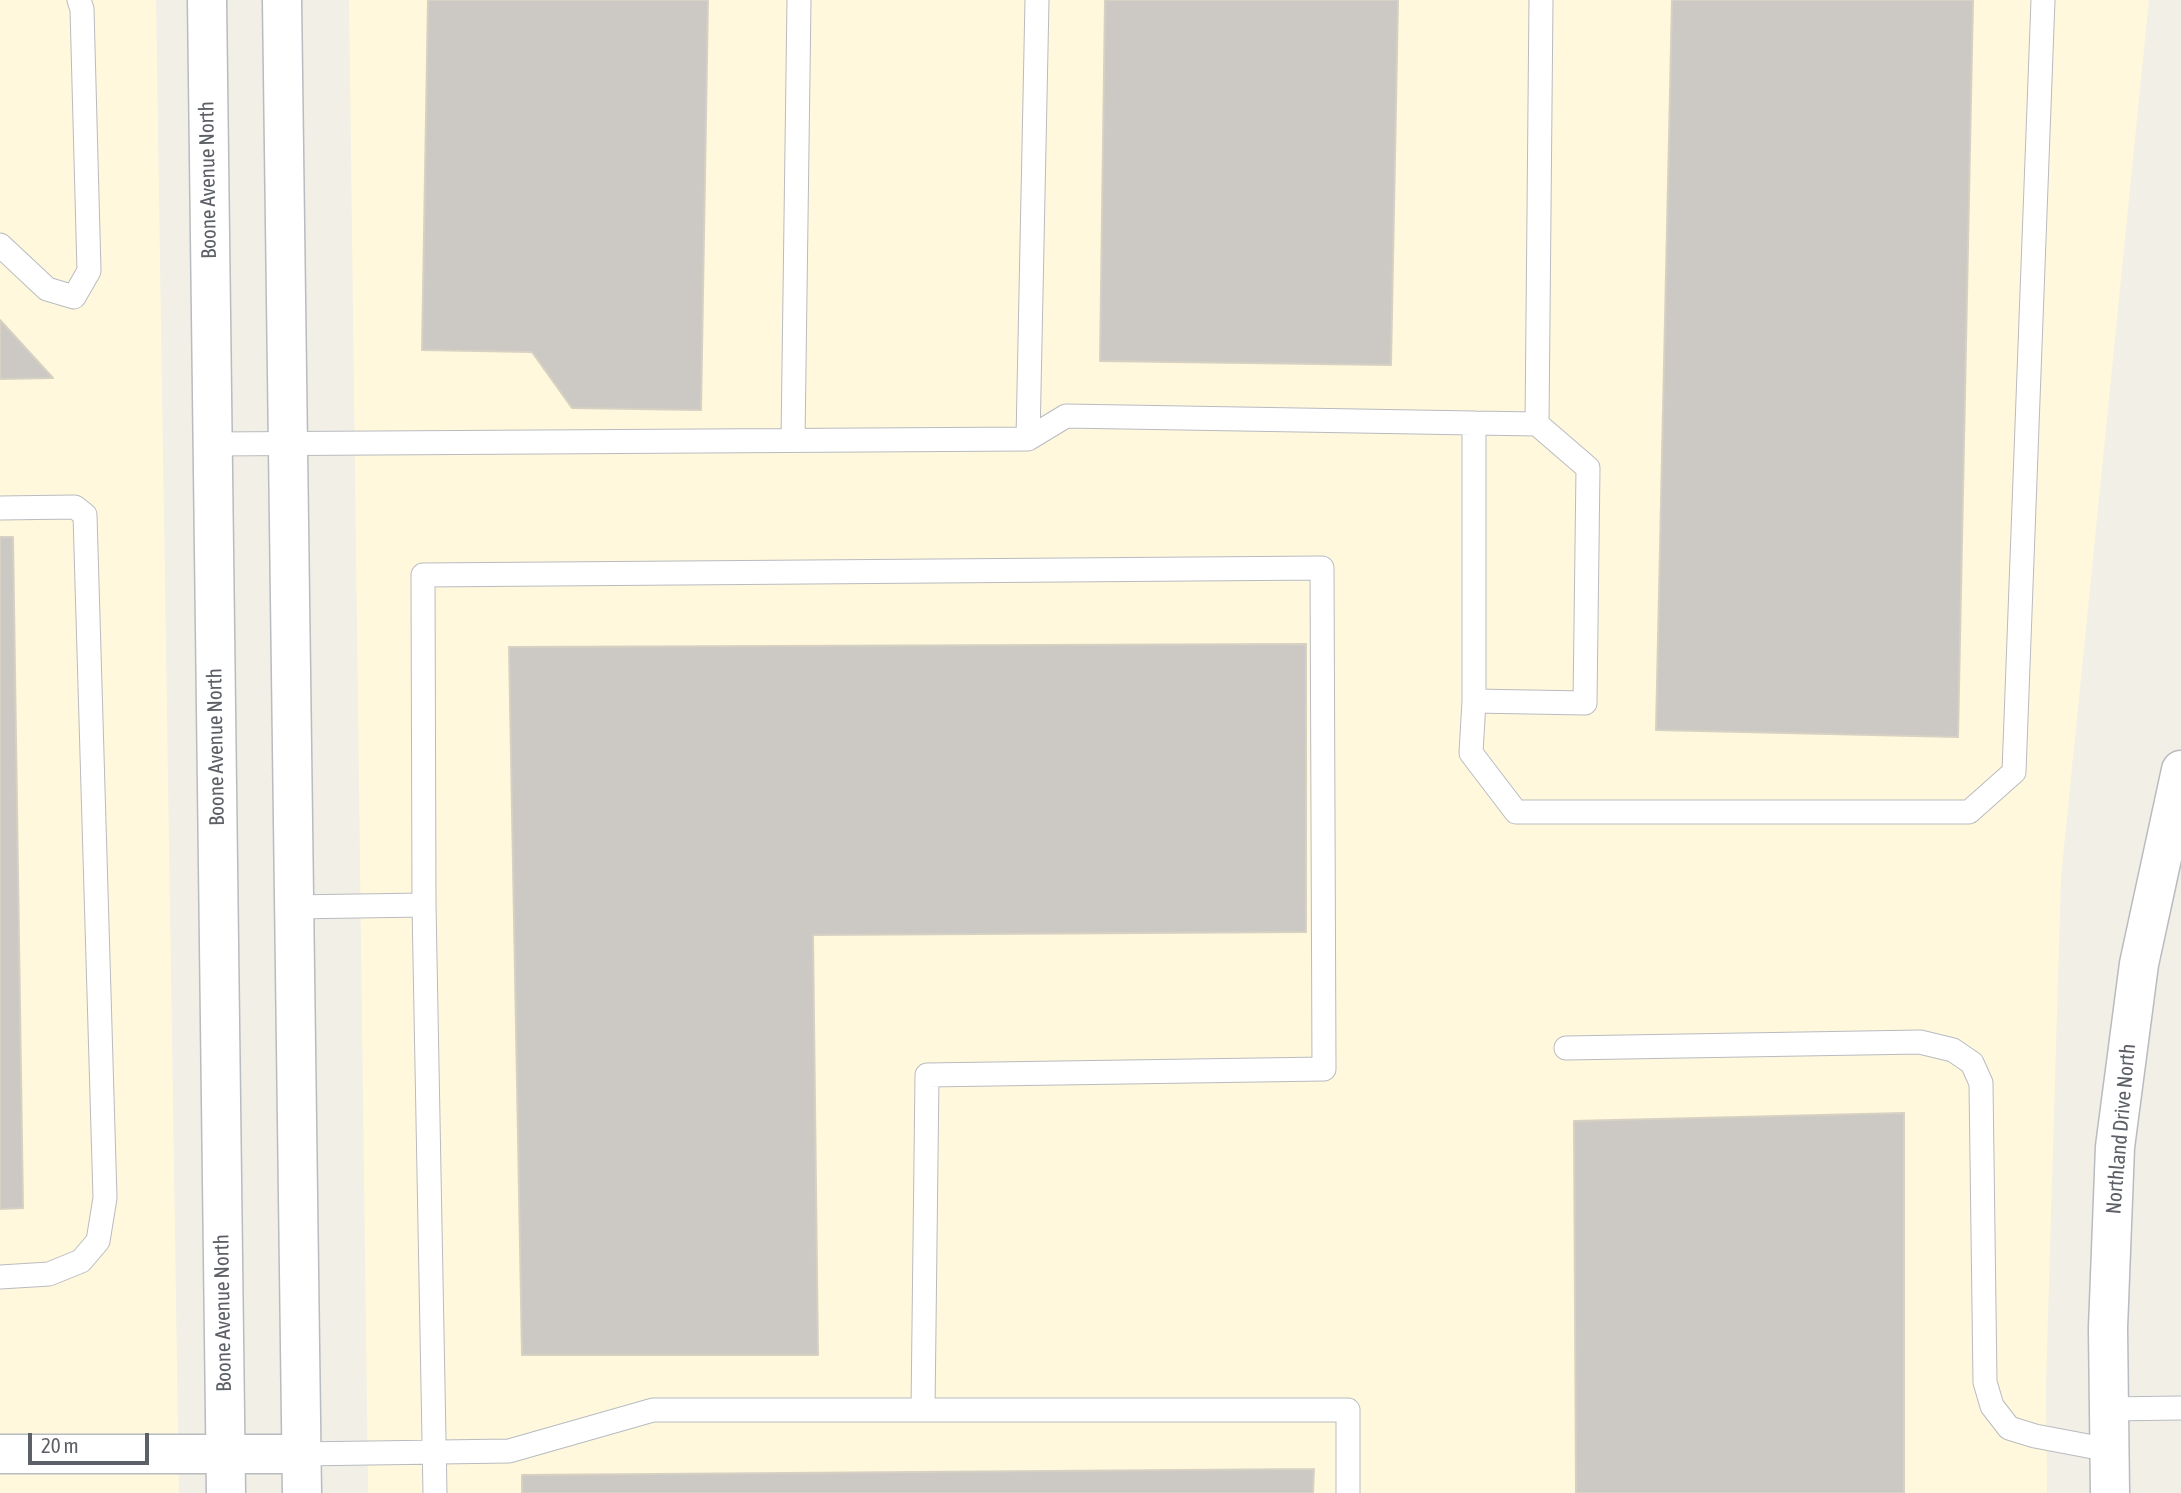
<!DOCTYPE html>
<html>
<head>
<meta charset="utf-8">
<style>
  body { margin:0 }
  #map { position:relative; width:2181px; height:1493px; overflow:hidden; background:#f1efe6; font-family:"Asap Condensed",sans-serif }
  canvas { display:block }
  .scale { position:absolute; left:28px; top:1433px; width:121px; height:32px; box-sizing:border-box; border:4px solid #5d6167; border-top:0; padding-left:9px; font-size:21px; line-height:24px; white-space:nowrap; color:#5d6167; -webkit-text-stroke:5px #fff; paint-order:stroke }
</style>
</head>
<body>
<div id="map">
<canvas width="2181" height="1493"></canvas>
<div class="scale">20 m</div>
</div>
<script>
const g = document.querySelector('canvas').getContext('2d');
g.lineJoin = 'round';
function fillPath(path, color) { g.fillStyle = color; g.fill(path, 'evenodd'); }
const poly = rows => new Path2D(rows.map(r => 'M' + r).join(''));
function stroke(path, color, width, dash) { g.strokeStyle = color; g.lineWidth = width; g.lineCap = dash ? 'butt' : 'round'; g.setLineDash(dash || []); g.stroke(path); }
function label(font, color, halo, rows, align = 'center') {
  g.font = font + ' "Asap Condensed",sans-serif'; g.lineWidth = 5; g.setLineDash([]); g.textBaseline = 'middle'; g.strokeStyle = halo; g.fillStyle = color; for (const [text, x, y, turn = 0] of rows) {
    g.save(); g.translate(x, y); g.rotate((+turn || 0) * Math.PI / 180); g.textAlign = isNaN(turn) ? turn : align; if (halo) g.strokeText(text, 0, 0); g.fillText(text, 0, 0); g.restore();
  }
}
const commercial = poly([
  [0,0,156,0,179,1493,0,1493],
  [349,0,2149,0,2061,877,2046,1386,2047,1493,368,1493]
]);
const building = poly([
  [428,0,708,0,701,410,572,408,532,352,422,350,428,0],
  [1105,0,1398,0,1391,365,1100,361,1105,0],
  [1672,0,1973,0,1958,737,1656,730,1672,0],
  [0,320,53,378,0,379,0,320],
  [0,537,13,537,23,1208,0,1209,0,537],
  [1306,644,1306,932,813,935,818,1355,522,1355,509,647,1306,644],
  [1904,1113,1904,1493,1576,1493,1574,1121,1904,1113],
  [1314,1469,1313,1493,522,1493,522,1475,1314,1469]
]);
const service = poly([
  [0,245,47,289,74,297,89,271,82,9,79,0],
  [1474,423,1537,424,1541,0],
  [1028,439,1037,0],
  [793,440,799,0],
  [212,444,1028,439,1066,416,1474,423,1474,701,1471,753,1516,812,1969,812,2014,772,2043,0],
  [0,508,75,507,85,515,105,1198,98,1241,81,1261,49,1274,0,1277],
  [1474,701,1585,703,1588,468,1537,424],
  [293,907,424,905],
  [1566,1048,1920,1042,1953,1050,1972,1063,1981,1083,1985,1382,1992,1406,2009,1428,2035,1436,2109,1450],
  [2109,1409,2181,1408],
  [301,1454,509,1451,653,1410,923,1410],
  [435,1493,424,905,423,575,1322,568,1324,1069,927,1075,923,1410,1348,1410,1348,1493]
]);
const minor = poly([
  [0,1454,301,1454]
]);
const tertiary = poly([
  [207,0,226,1493],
  [282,0,302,1493],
  [2110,1493,2108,1328,2115,1147,2139,964,2181,770]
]);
const streetNames = [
  ["Boone Avenue North",208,180,-91],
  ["Boone Avenue North",216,747,-91],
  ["Northland Drive North",2121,1129,-85],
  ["Boone Avenue North",223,1313,-91]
];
fillPath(commercial, '#fff8dc');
fillPath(building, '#ccc8c3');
stroke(building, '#d6d1c3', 2);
stroke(service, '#b8bbc0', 25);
stroke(minor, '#b8bbc0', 41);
stroke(tertiary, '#b8bbc0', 41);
stroke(service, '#fff', 23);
stroke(minor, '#fff', 38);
stroke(tertiary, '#fff', 38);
label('21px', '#5d6167', '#fff', streetNames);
</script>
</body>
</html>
